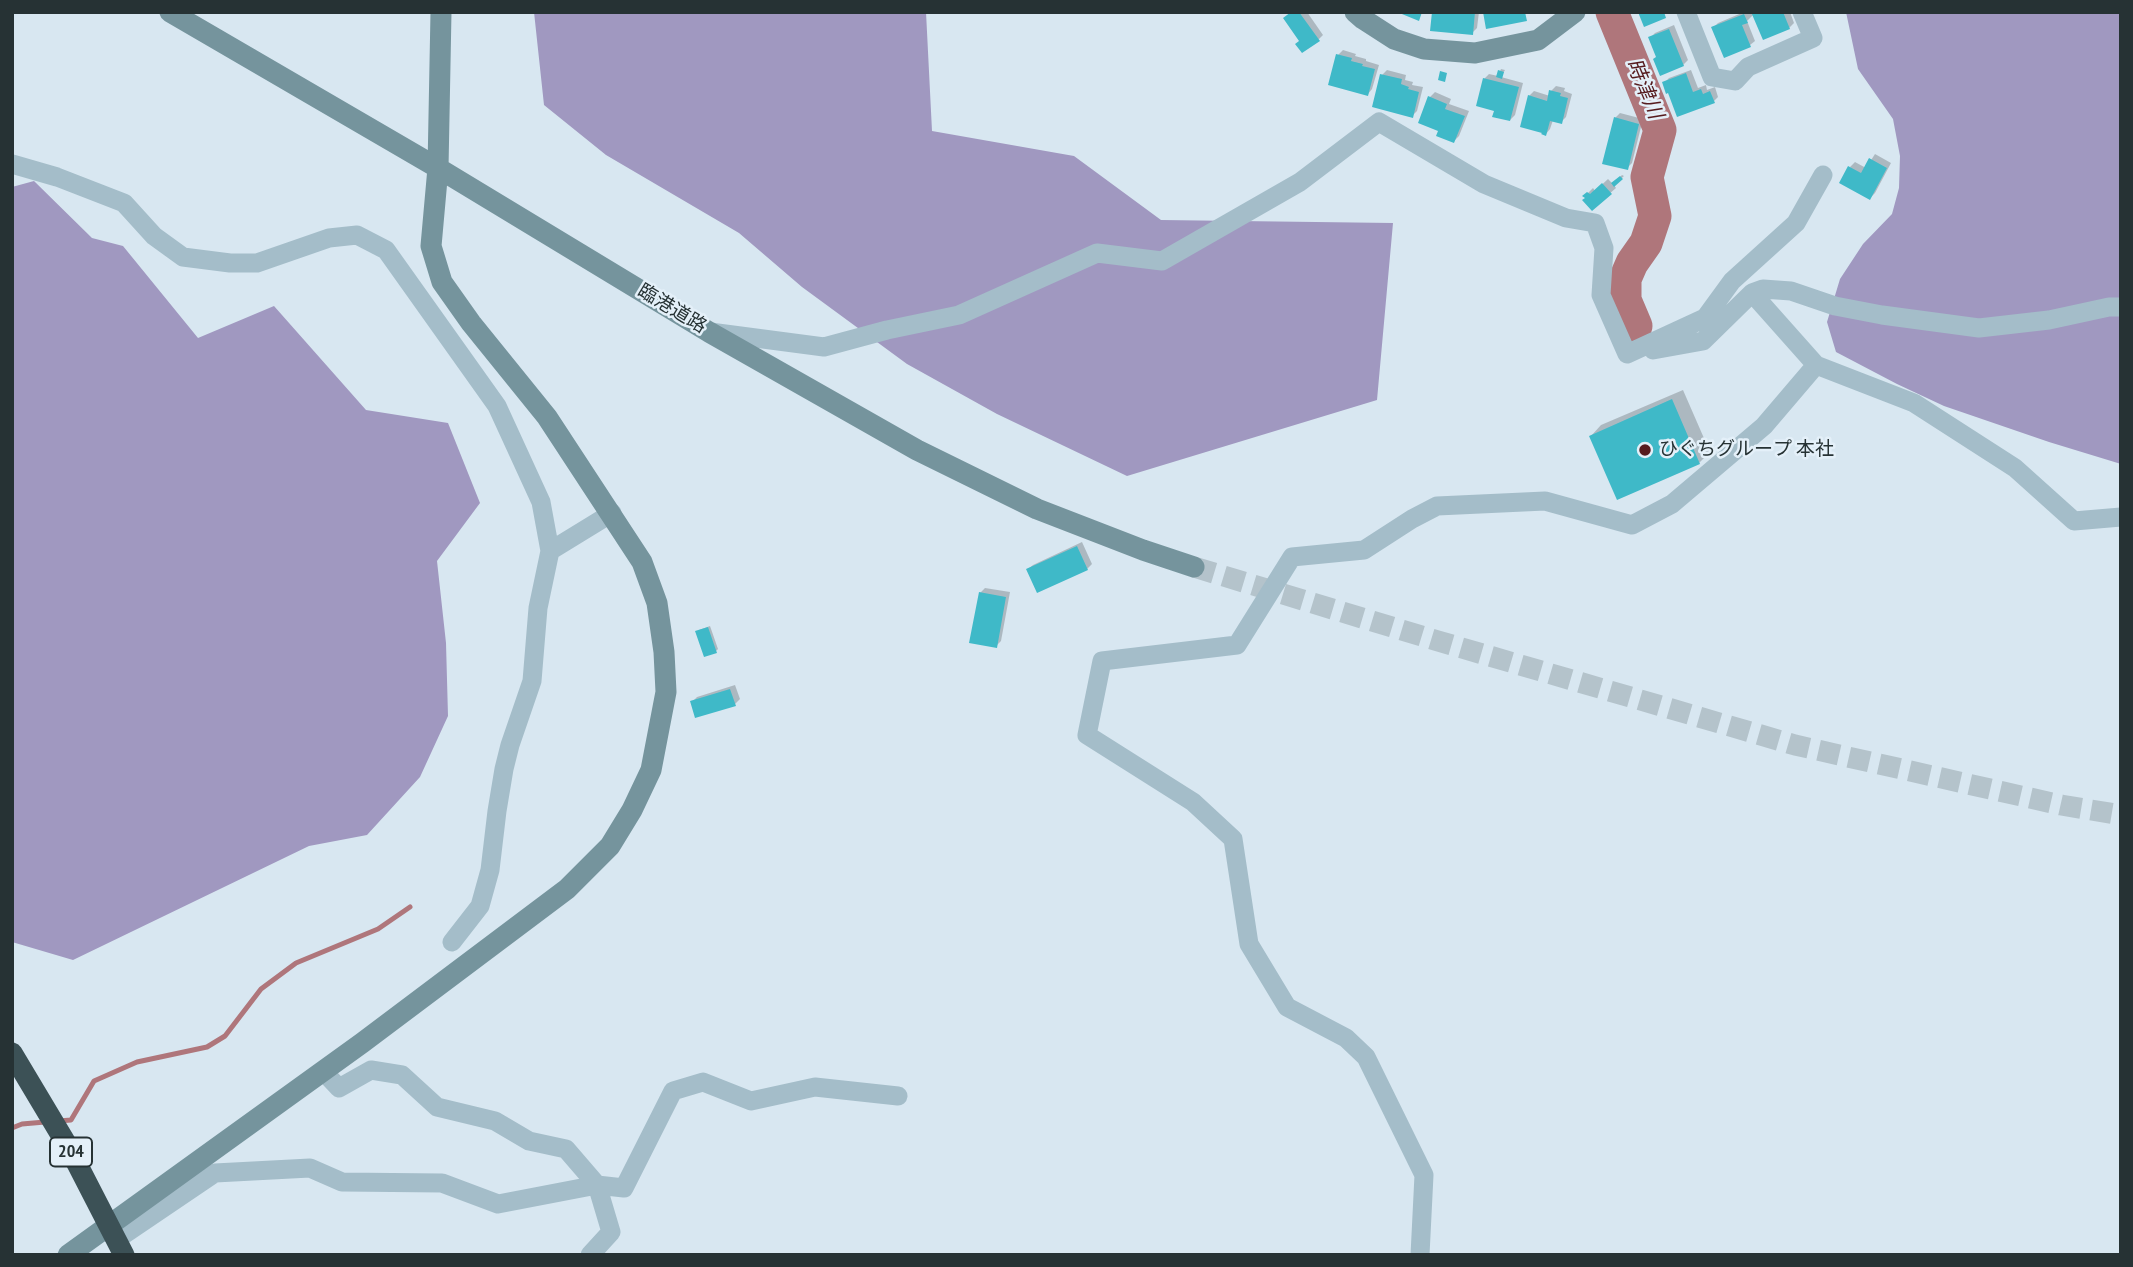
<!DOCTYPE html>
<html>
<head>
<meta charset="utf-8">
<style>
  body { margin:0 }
  #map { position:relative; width:2133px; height:1267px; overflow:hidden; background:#d8e7f1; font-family:"PT Sans Narrow",sans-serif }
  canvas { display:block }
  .frame { position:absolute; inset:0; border:14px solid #263234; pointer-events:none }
</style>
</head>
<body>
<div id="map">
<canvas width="2133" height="1267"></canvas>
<div class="frame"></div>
</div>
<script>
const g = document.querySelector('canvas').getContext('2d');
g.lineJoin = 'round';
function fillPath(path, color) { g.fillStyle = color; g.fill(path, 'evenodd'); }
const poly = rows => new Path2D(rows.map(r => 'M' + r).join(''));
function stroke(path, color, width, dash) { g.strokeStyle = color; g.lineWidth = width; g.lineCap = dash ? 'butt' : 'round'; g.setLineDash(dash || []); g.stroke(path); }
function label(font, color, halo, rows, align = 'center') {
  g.font = font + ' "PT Sans Narrow","Noto Sans JP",sans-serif'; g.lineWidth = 5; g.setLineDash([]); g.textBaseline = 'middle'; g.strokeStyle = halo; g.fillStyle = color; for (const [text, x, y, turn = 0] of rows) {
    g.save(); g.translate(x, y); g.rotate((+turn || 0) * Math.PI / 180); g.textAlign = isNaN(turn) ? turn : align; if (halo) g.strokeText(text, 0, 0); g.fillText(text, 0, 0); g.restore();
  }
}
const green = poly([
  [534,12,926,12,932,131,1074,156,1161,220,1393,223,1377,400,1127,476,997,414,907,364,802,287,739,233,606,155,544,105],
  [1846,12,2121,12,2121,464,2049,442,1944,406,1897,384,1836,352,1827,322,1840,279,1863,244,1892,214,1899,188,1900,156,1893,119,1858,69],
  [34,181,92,238,123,246,198,338,274,306,366,410,448,423,480,503,437,561,446,643,448,716,420,777,367,835,309,846,73,960,12,942,12,187]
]);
const shadow = poly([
  [1292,12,1307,12,1323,35,1319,39,1301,41],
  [1434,12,1479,12,1477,28,1472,33],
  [1744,12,1790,12,1794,23,1789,28,1754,14,1747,21,1755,41,1750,45,1713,28,1718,23],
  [1674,25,1688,60,1683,65,1658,56,1650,38,1655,33],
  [1343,50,1356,54,1355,56,1366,59,1366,61,1379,65,1372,89,1368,94,1338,55],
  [1501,69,1505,70,1501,77,1523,83,1515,115,1510,120,1496,110,1484,79,1489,74,1498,76],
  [1387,70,1406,75,1405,80,1413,82,1412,85,1423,87,1417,111,1412,116,1382,75],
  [1691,70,1698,88,1706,85,1707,90,1715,87,1718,97,1714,101,1664,83,1669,78],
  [1556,86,1565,88,1564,91,1572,94,1566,117,1561,122,1553,120,1550,129,1546,134,1529,96,1534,91,1550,96,1551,91],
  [1435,92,1451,99,1449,104,1469,111,1459,136,1454,141,1440,130,1430,97],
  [1620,113,1643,119,1632,163,1627,168,1615,118],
  [1875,154,1891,163,1875,193,1870,198,1850,167,1855,162,1866,168],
  [1622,175,1624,176,1614,185,1616,188,1592,209,1585,196,1593,188,1595,191,1608,179,1613,184],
  [1683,390,1710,452,1699,463,1618,498,1591,436,1601,425],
  [1082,542,1092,564,1087,569,1038,591,1028,569,1033,565],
  [985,588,1010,592,1001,641,996,646,980,593],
  [710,626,718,649,716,651,699,630],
  [735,685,740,699,735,704,692,702,697,697]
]);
const stream = poly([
  [59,1121,71,1120,94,1081,137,1062,207,1047,225,1036,261,989,296,963,378,929,410,907],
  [12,1128,22,1124,45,1122]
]);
const river = poly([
  [1612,12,1660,130,1647,177,1655,216,1646,243,1632,263,1625,279,1625,300,1636,326]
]);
const building = poly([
  [1291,12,1299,12,1320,41,1302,53,1295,44,1299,41,1283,18],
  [1397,12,1422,12,1419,21],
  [1432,12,1475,12,1473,35,1430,31],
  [1483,12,1525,12,1527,21,1486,29],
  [1638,12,1664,12,1666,18,1644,27],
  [1751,12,1783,12,1790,29,1763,40],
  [1744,14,1748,23,1742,25,1751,47,1724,58,1711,27],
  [1669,29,1684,66,1660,76,1653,59,1656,57,1648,37],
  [1336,54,1352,58,1351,61,1363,64,1362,66,1375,69,1368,96,1328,85],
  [1498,70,1504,72,1502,79,1496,77],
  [1440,71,1447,73,1445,82,1438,80],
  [1686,73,1693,92,1701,89,1703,94,1710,91,1715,103,1677,117,1668,93,1666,94,1662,82],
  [1380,74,1402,79,1401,84,1409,87,1408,89,1419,92,1413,118,1372,107],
  [1483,78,1519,87,1510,121,1492,117,1494,111,1476,106],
  [1549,90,1561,93,1560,96,1568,98,1562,124,1550,121,1546,136,1541,134,1542,133,1520,127,1528,95,1547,101],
  [1428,96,1447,104,1445,109,1465,116,1454,143,1436,136,1438,131,1418,123],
  [1614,117,1639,124,1628,170,1602,164],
  [1869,158,1887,168,1870,200,1839,183,1848,166,1861,173],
  [1620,176,1623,179,1614,187,1611,183],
  [1602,183,1612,194,1592,211,1582,200,1585,198,1582,196,1587,192,1590,194],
  [1672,399,1700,464,1617,500,1589,436],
  [1077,546,1088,570,1037,593,1026,569],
  [979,592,1006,597,997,648,969,643],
  [708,627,717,653,704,657,695,631],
  [730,689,736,706,695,718,690,701]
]);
const secondaryTunnel = poly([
  [1194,567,1438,641,1795,745,2061,805,2121,815]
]);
const street = poly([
  [1686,12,1712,77,1735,81,1748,67,1813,38,1802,12],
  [12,164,57,177,124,203,154,236,183,257,230,263,257,263,329,238,357,235,386,250,497,406,541,502,550,551,612,513],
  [1752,293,1763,289,1791,291,1835,306,1882,315,1979,328,2049,320,2109,307,2121,307],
  [710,332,824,347,887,330,959,315,1097,253,1162,261,1300,182,1379,122,1484,184,1566,218,1595,223,1604,248,1601,295,1627,354,1705,318,1732,281,1796,223,1823,175],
  [1653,350,1703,341,1752,293,1816,365,1914,403,2015,468,2074,521,2121,517],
  [452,942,480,906,490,870,497,811,504,769,510,745,532,681,538,608,550,551],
  [323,1071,339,1088,371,1070,402,1075,437,1107,495,1121,529,1141,566,1149,597,1185,611,1232,590,1255],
  [104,1230,119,1238,215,1173,310,1168,342,1182,442,1183,498,1204,597,1185,624,1188,673,1091,703,1082,751,1101,815,1087,898,1096],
  [1420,1255,1424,1175,1366,1057,1346,1038,1287,1007,1249,944,1233,839,1193,802,1087,735,1102,661,1237,645,1292,557,1364,550,1412,519,1437,506,1545,501,1632,525,1672,504,1764,426,1816,365]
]);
const secondary = poly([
  [170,12,438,168,709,332,917,450,1037,509,1143,550,1194,567],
  [1355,12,1363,19,1394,39,1424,49,1475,53,1538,40,1575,12],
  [68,1255,362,1043,567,889,610,846,632,810,651,770,666,692,664,652,657,603,642,562,547,417,471,323,442,282,431,246,438,168,441,12]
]);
const highwayBridge = poly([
  [12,1053,70,1150,124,1255]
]);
const markers = [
  [1645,450,7,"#561b1e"]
];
const shields = [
  [71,1152,42]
];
const shieldNames = [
  ["204",71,1152]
];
const streetNames = [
  ["臨港道路",672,309,31]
];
const poiNames = [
  ["ひぐちグループ 本社",1659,450]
];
const waterNames = [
  ["時津川",1644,89,67]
];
fillPath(green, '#a098c0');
fillPath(shadow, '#0003');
stroke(stream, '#af767b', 5);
stroke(river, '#af767b', 33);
fillPath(building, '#3fb9c8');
stroke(secondaryTunnel, '#b4c3cb', 21, [21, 10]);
stroke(street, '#a4bdc9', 19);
stroke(secondary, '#75949d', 21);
stroke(highwayBridge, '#3c5156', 21);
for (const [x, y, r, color] of markers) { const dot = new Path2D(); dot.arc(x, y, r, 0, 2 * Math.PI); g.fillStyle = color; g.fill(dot); stroke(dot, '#e4f0f9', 2.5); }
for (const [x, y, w] of shields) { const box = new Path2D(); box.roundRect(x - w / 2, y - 14.5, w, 29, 5); g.fillStyle = '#e4f0f9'; g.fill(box); stroke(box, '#263234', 2); }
label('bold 18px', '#263234', null, shieldNames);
label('19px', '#263234', '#e4f0f9', streetNames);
label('19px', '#263234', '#e4f0f9', poiNames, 'left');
label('italic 21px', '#561b1e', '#e4f0f9', waterNames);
</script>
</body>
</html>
